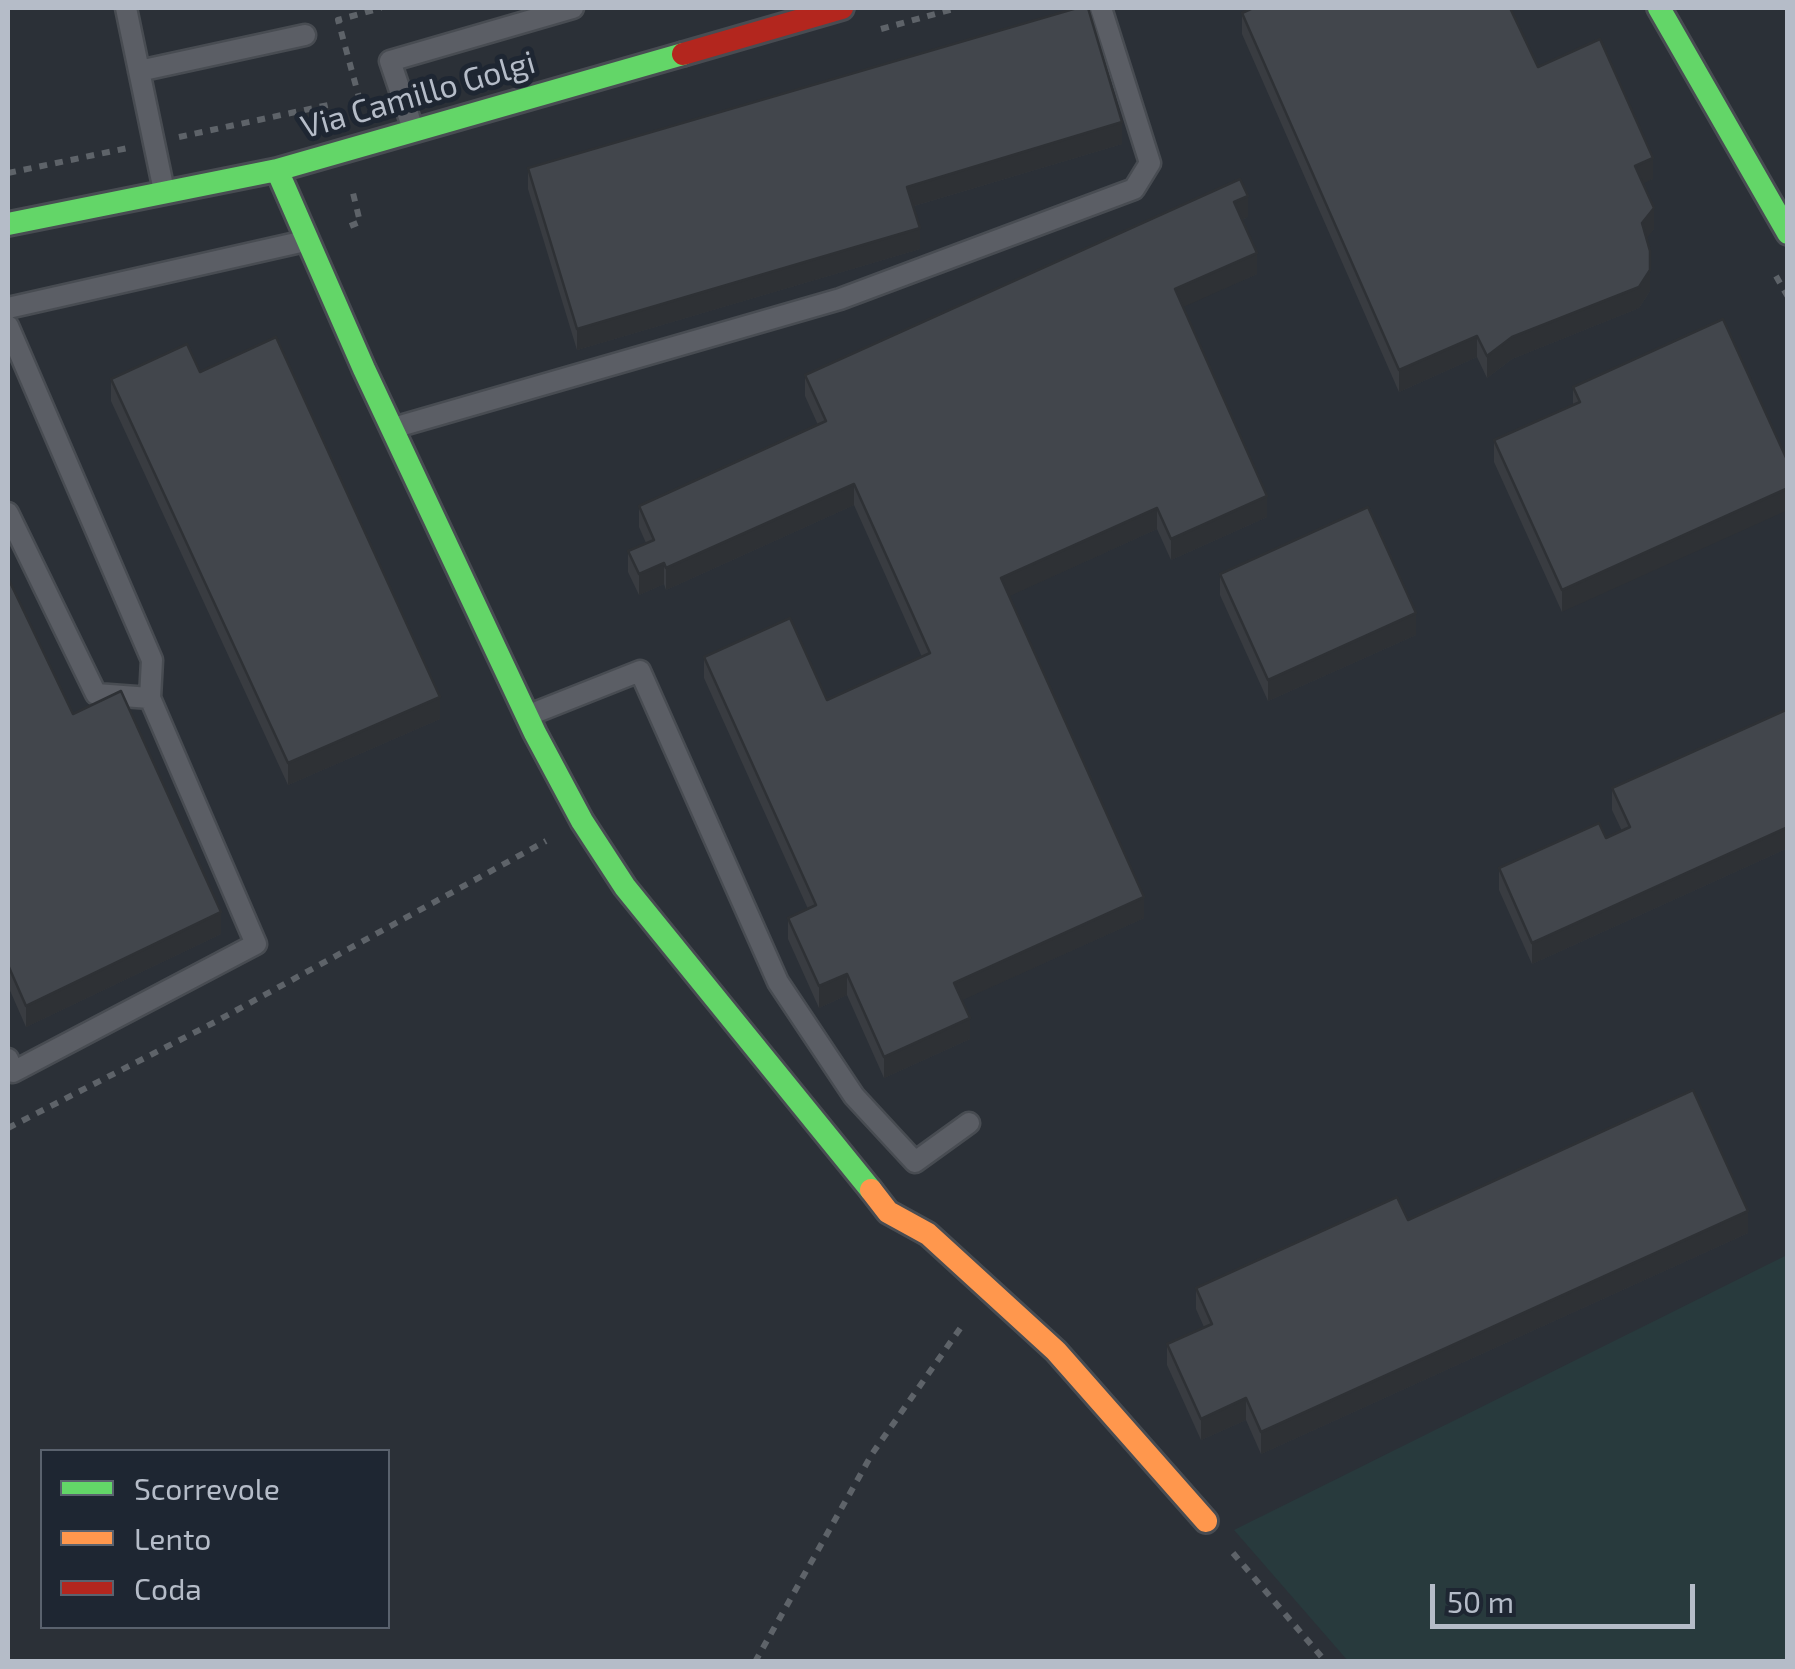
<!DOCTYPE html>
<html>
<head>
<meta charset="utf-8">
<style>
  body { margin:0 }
  #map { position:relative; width:1795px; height:1669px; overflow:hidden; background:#2b3037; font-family:"Exo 2",sans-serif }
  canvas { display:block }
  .frame { position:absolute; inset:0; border:10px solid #b5bcc8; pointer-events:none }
  .legend { position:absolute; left:40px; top:1449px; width:350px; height:180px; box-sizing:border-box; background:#1e2632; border:2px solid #5a626e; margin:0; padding:12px 18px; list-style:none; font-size:30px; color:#b5bcc8 }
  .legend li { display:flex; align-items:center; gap:20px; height:50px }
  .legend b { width:50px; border:2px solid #5a626e }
  .scale { position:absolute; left:1430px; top:1584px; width:265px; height:45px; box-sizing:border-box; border:5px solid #b5bcc8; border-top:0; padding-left:12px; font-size:30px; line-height:35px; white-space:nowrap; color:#b5bcc8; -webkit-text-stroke:8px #1e2632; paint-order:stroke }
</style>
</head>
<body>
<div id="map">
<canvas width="1795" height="1669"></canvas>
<div class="frame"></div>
<ul class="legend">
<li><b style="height:12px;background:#63d668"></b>Scorrevole</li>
<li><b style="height:12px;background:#ff974d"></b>Lento</li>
<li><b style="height:12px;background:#b3261e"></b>Coda</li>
</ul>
<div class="scale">50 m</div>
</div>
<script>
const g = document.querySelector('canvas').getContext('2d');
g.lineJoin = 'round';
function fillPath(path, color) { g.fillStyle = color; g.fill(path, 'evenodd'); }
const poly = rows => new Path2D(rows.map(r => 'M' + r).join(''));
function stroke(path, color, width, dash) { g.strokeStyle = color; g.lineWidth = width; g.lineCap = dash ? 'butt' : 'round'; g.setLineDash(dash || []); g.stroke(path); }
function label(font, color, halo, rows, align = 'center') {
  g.font = font + ' "Exo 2",sans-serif'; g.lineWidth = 10; g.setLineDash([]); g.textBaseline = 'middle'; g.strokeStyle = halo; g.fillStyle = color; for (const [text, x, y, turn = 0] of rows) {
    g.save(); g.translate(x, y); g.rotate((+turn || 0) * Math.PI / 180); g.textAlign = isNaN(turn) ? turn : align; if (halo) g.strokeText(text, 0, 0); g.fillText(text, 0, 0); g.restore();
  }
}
const green = poly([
  [1787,1255,1787,1661,1348,1661,1234,1530]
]);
const path = poly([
  [881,29,957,8],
  [360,101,338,20,381,8],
  [179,137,328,105],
  [8,173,128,148],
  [350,226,360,222,353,193],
  [1776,276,1788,297],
  [8,1128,215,1022,546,841],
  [1233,1553,1326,1662],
  [755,1662,872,1454,964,1323]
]);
const lane = poly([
  [126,8,164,191],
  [139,71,305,35],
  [413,129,390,61,573,8],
  [8,308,305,241],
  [8,326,152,660,150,698],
  [393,428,840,299,1134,189,1150,163,1101,8],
  [8,513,96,694,150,698,256,944,13,1072,8,1059],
  [529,715,640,671,778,982,854,1096,915,1162,969,1123]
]);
const fast = poly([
  [1659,8,1788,233],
  [277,170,364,369,535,733,582,821,625,887,871,1190],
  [8,224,277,170,683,54]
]);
const slow = poly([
  [871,1190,888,1212,928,1234,1056,1351,1206,1521]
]);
const jam = poly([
  [683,54,842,8]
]);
const wall = poly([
  [1242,13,1538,67,1653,179,1643,183,1654,229,1646,238,1650,251,1650,291,1639,308,1512,359,1487,378,1477,357,1399,392,1242,34],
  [1122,144,914,206,920,249,577,350,528,189,528,168],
  [1248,217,1242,220,1257,274,1182,307,1267,517,1171,560,1157,529,1009,596,1144,918,962,1000,970,1039,884,1078,847,995,819,1008,788,939,788,918,808,909,704,678,704,657,827,700,922,657,854,505,666,590,664,584,639,595,628,572,628,551,646,543,639,527,639,506,818,425,805,396,805,375],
  [1723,319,1562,612,1494,462,1494,440,1573,405,1573,387],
  [200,372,440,719,288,785,111,401,111,379],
  [1220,574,1416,635,1268,701,1220,595],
  [8,578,73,714,221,934,26,1027,8,986],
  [1788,709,1788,848,1532,964,1499,890,1499,868,1606,838,1622,831,1612,810,1612,788],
  [1408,1220,1748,1233,1261,1454,1246,1420,1201,1440,1167,1365,1167,1344,1204,1327,1196,1309,1196,1288]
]);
const shadedWall = poly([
  [1122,122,1122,144,907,208,907,187],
  [1653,158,1653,179,1635,187,1635,166],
  [1248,196,1248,217,1234,223,1234,202],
  [1654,208,1654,229,1642,244,1642,223],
  [920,228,920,249,577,350,577,329],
  [1257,253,1257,274,1175,311,1175,289],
  [1650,270,1650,291,1639,308,1512,359,1487,378,1487,356,1512,337],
  [1477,336,1477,357,1399,392,1399,370],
  [854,484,854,505,666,590,666,568],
  [1788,488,1788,510,1562,612,1562,590],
  [1267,496,1267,517,1171,560,1171,539],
  [1157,508,1157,529,1001,600,1001,578],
  [664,563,664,584,639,595,639,574],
  [1416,613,1416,635,1268,701,1268,680],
  [440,697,440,719,288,785,288,763],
  [1788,827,1788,848,1532,964,1532,943],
  [1144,897,1144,918,954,1004,954,983],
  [221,912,221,934,26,1027,26,1006],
  [847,974,847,995,819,1008,819,986],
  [970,1018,970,1039,884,1078,884,1057],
  [1748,1211,1748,1233,1261,1454,1261,1432],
  [1246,1398,1246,1420,1201,1440,1201,1419]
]);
const building = poly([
  [1077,8,1088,8,1122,122,907,187,920,228,577,329,528,168,1077,8],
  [1253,8,1510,8,1538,67,1600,39,1653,158,1635,166,1654,208,1642,223,1650,251,1650,270,1639,287,1512,337,1487,356,1477,336,1399,370,1242,13,1253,8],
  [1240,179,1248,196,1234,202,1257,253,1175,289,1267,496,1171,539,1157,508,1001,578,1144,897,954,983,970,1018,884,1057,847,974,819,986,788,918,816,905,704,657,790,618,827,700,930,653,854,484,666,568,664,563,639,574,628,551,654,540,639,506,826,421,805,375,1240,179],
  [1723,319,1788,462,1788,488,1562,590,1494,440,1580,402,1573,387,1723,319],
  [276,337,440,697,288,763,111,379,187,344,200,372,276,337],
  [1368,507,1416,613,1268,680,1220,574,1368,507],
  [8,578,73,714,121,691,221,912,26,1006,8,965,8,578],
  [1788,709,1788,827,1532,943,1499,868,1599,823,1606,838,1630,827,1612,788,1788,709],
  [1693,1090,1748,1211,1261,1432,1246,1398,1201,1419,1167,1344,1212,1324,1196,1288,1397,1197,1408,1220,1693,1090]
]);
const streetNames = [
  ["Via Camillo Golgi",418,95,-16]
];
fillPath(green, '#283a3d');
stroke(lane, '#484c52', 25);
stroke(fast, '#484c52', 28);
stroke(slow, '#484c52', 28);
stroke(jam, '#484c52', 28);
stroke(path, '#5e6369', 6, [8, 8]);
stroke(lane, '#5b5e65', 20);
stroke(fast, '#63d668', 22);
stroke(slow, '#ff974d', 22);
stroke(jam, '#b3261e', 22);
fillPath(wall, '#393c41');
fillPath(shadedWall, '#2e3135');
fillPath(building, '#42464c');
stroke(building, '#2e3135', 2.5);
label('32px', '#b5bcc8', '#1e2632', streetNames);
</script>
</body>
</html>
